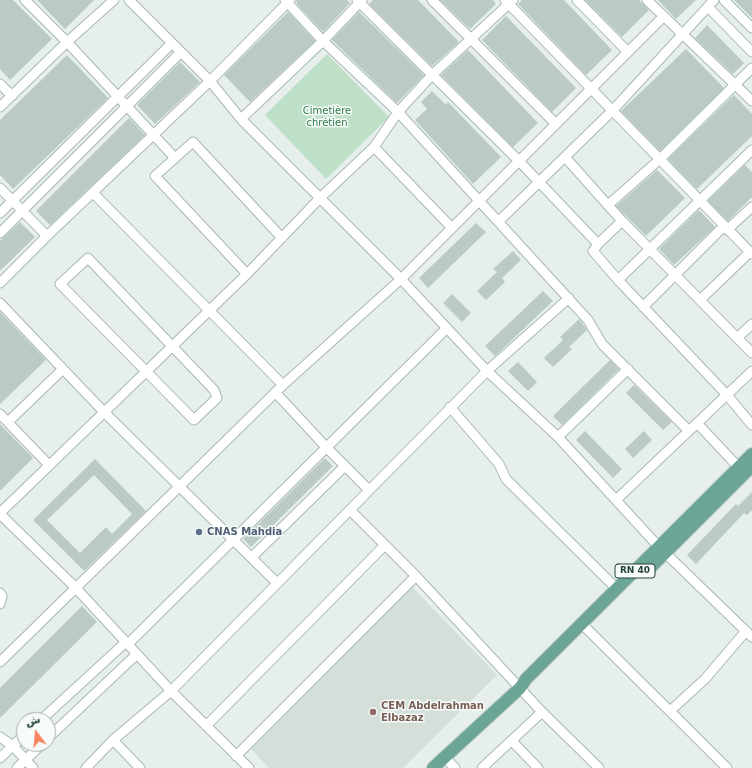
<!DOCTYPE html>
<html>
<head>
<meta charset="utf-8">
<style>
  body { margin:0 }
  #map { position:relative; width:752px; height:768px; overflow:hidden; background:#e6efeb; font-family:"DejaVu Sans",Vazirmatn,sans-serif }
  canvas { display:block }
  .north { position:absolute; left:16px; top:712px; width:40px; height:40px; box-sizing:border-box; background:#f7fbf9; border:1px solid #a3b1ad; border-radius:50%; rotate:344deg; font-size:11px; font-weight:700; line-height:16px; text-align:center; color:#24423a }
  .north::after { content:''; display:block; margin:auto; width:14px; height:18px; background:#f4845f; clip-path:polygon(50% 0,100% 100%,50% 72%,0 100%) }
</style>
</head>
<body>
<div id="map">
<canvas width="752" height="768"></canvas>
<div class="north">ش</div>
</div>
<script>
const g = document.querySelector('canvas').getContext('2d');
g.lineJoin = 'round';
function fillPath(path, color) { g.fillStyle = color; g.fill(path, 'evenodd'); }
const poly = rows => new Path2D(rows.map(r => 'M' + r).join(''));
function stroke(path, color, width, dash) { g.strokeStyle = color; g.lineWidth = width; g.lineCap = dash ? 'butt' : 'round'; g.setLineDash(dash || []); g.stroke(path); }
function label(font, color, halo, rows, align = 'center') {
  g.font = font + ' "DejaVu Sans",sans-serif'; g.lineWidth = 3; g.setLineDash([]); g.textBaseline = 'middle'; g.strokeStyle = halo; g.fillStyle = color; for (const [text, x, y, turn = 0] of rows) {
    g.save(); g.translate(x, y); g.rotate((+turn || 0) * Math.PI / 180); g.textAlign = isNaN(turn) ? turn : align; if (halo) g.strokeText(text, 0, 0); g.fillText(text, 0, 0); g.restore();
  }
}
const built = poly([
  [412,587,497,675,403,768,269,768,251,749]
]);
const green = poly([
  [327,54,389,117,326,179,265,115]
]);
const building = poly([
  [0,0,13,0,52,39,10,80,0,69],
  [37,0,94,0,65,29],
  [296,0,347,0,350,3,323,32,297,4],
  [373,0,418,0,459,42,432,66,369,4],
  [440,0,493,0,496,4,470,29],
  [522,0,564,0,612,50,586,75,518,4],
  [585,0,639,0,649,10,622,37],
  [658,0,696,0,676,19],
  [734,0,752,0,752,18],
  [288,12,315,41,250,102,224,75],
  [359,12,424,75,397,103,332,40],
  [506,16,576,88,552,112,482,40],
  [707,25,744,63,733,74,695,38],
  [686,49,724,88,660,151,621,111],
  [468,50,538,123,513,147,441,75],
  [67,55,108,98,13,189,0,175,0,120],
  [180,62,200,82,155,124,137,105],
  [432,91,446,105,448,102,501,157,473,184,415,120,427,109,421,102],
  [734,95,752,114,752,136,697,189,668,159],
  [129,118,145,135,50,225,36,211],
  [745,165,752,172,752,197,728,221,708,201],
  [657,170,685,198,646,236,616,206],
  [699,210,715,227,674,265,659,249],
  [20,222,35,237,0,271,0,241],
  [476,223,486,232,428,288,419,278],
  [513,251,521,260,502,278,505,282,486,300,477,291,497,272,493,269],
  [543,291,553,301,495,356,485,346],
  [452,294,471,313,462,322,443,303],
  [0,312,46,360,0,404],
  [579,319,587,330,569,347,572,349,553,367,544,358,563,340,560,337],
  [610,360,619,369,562,425,553,416],
  [518,362,537,382,528,391,508,371],
  [634,385,672,422,663,430,626,393],
  [0,424,33,458,0,491],
  [585,431,622,469,613,478,576,440],
  [644,431,652,440,633,458,625,449],
  [325,458,333,466,251,547,243,539],
  [95,459,146,511,84,571,33,520],
  [94,475,132,514,112,534,106,527,80,553,47,520],
  [752,492,752,510,747,515,744,513,696,564,687,555,736,504,738,506],
  [82,606,97,622,0,718,0,688]
]);
const street = poly([
  [25,0,67,42,175,158],
  [129,0,210,81,241,119,401,279,487,371,558,437,659,547,752,637],
  [285,0,323,41,398,112,588,320,602,344,689,431],
  [357,0,519,161,598,244,622,221],
  [432,0,556,124],
  [505,0,752,254],
  [577,0,628,52],
  [647,0,752,101],
  [724,0,752,28],
  [708,7,752,52],
  [0,84,12,96],
  [0,107,67,42,114,0],
  [241,119,323,41,362,0],
  [374,147,452,228],
  [565,157,622,221,752,353],
  [0,188,47,236],
  [93,193,283,385],
  [608,205,660,159,752,68],
  [0,213,172,43],
  [499,221,613,110,714,0],
  [727,230,752,207],
  [0,233,181,52],
  [598,244,593,251,618,280,727,395,752,425],
  [88,258,214,390,217,398,194,420,60,284,88,258],
  [247,274,155,176,193,142,282,238],
  [618,280,752,150],
  [0,283,47,236,210,81,290,0],
  [700,300,750,252],
  [0,303,104,412,277,583],
  [643,307,724,226],
  [737,338,752,324],
  [275,392,326,447,369,490],
  [450,407,499,464,506,479,617,589],
  [0,414,49,465],
  [8,422,63,369],
  [697,423,742,471],
  [558,437,628,369],
  [616,500,752,371],
  [350,510,416,576,542,712,599,768],
  [0,513,247,274,320,198,374,147,398,112,432,75,513,0],
  [0,514,75,587,171,691,249,768],
  [252,557,345,466],
  [0,593,2,596,0,604],
  [582,624,727,768],
  [128,644,447,328],
  [0,662,283,385,401,279,663,17],
  [670,711,705,679,746,631],
  [41,720,126,642],
  [206,726,385,545],
  [0,737,13,746,33,768],
  [48,738,137,654],
  [113,740,140,768],
  [512,741,538,768],
  [236,756,416,576],
  [444,757,455,768],
  [0,758,24,735],
  [17,768,42,744],
  [86,768,113,740,171,691,487,371,569,298],
  [482,768,542,712]
]);
const primary = poly([
  [650,568,752,466],
  [433,768,520,688,526,679,752,454]
]);
const markers = [
  [199,532,4,"#5c6f8a"],
  [373,712,4,"#8d6e63"]
];
const shields = [
  [635,571,40]
];
const shieldNames = [
  ["RN 40",635,571]
];
const parkNames = [
  ["Cimetière",327,111],
  ["chrétien",327,123]
];
const serviceNames = [
  ["CNAS Mahdia",207,532]
];
const educationNames = [
  ["CEM Abdelrahman",381,706],
  ["Elbazaz",381,718]
];
fillPath(built, '#d4dfda');
fillPath(green, '#bfe0c8');
fillPath(building, '#bbcac4');
stroke(street, '#a8b8b2', 11);
stroke(primary, '#c2cac8', 14);
stroke(street, '#fff', 9);
stroke(primary, '#6aa596', 12);
for (const [x, y, r, color] of markers) { const dot = new Path2D(); dot.arc(x, y, r, 0, 2 * Math.PI); g.fillStyle = color; g.fill(dot); stroke(dot, '#f7fbf9', 1.5); }
for (const [x, y, w] of shields) { const box = new Path2D(); box.roundRect(x - w / 2, y - 7, w, 14, 3); g.fillStyle = '#f7fbf9'; g.fill(box); stroke(box, '#24423a', 1); }
label('bold 9px', '#24423a', null, shieldNames);
label('10px', '#2d7a4b', '#f7fbf9', parkNames);
label('bold 10px', '#4e5e75', '#f7fbf9', serviceNames, 'left');
label('bold 10px', '#785e54', '#f7fbf9', educationNames, 'left');
</script>
</body>
</html>
